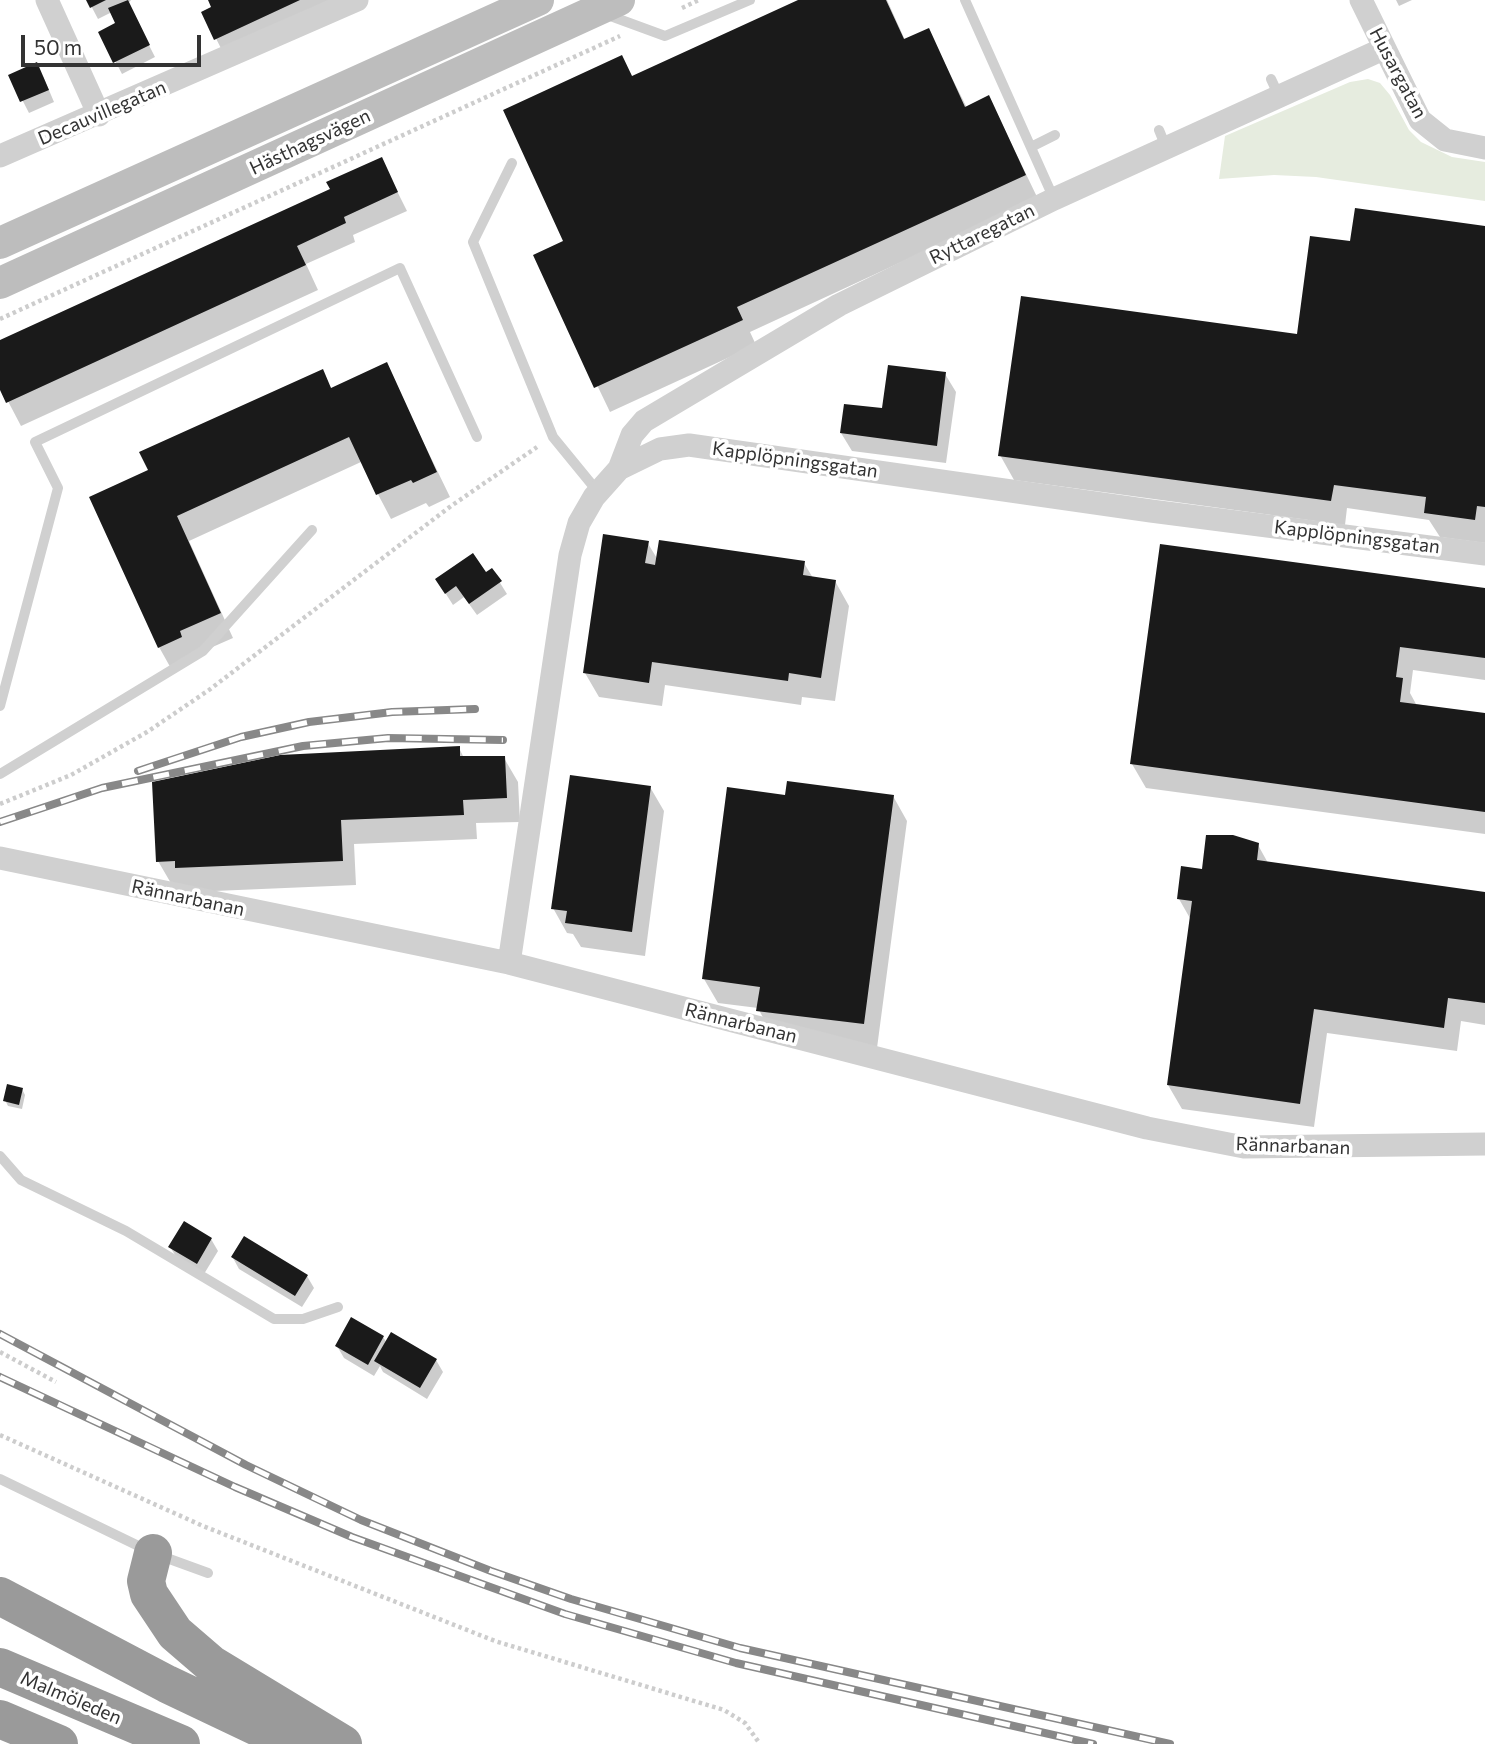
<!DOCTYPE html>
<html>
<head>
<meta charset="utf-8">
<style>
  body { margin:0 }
  #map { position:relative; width:1485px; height:1744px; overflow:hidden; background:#fff; font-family:Commissioner,sans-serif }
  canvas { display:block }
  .scale { position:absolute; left:21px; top:35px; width:180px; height:32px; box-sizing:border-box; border:4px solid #333; border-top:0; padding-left:9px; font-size:21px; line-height:24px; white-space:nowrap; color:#333; -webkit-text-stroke:5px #fff; paint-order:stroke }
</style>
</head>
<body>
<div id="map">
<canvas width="1485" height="1744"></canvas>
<div class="scale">50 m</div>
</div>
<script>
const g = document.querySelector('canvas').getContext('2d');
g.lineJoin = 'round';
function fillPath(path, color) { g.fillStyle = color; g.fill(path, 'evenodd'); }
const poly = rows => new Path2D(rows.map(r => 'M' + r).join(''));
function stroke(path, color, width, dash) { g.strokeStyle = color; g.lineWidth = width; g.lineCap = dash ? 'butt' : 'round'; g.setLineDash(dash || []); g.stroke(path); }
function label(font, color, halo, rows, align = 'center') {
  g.font = font + ' Commissioner,sans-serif'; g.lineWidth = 7; g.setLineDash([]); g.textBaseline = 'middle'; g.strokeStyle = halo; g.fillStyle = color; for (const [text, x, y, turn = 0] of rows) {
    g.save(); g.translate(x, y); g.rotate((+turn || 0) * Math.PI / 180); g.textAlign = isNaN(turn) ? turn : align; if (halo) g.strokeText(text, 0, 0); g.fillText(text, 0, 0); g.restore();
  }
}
const green = poly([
  [1368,79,1380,83,1390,95,1409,130,1421,142,1452,157,1485,162,1485,201,1316,177,1274,175,1219,179,1225,136,1350,82]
]);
const shadow = poly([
  [88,0,131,0,128,4,155,57,122,74,100,32,118,23,112,12,98,19],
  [209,0,335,0,229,64,203,13,213,8],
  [802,0,887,0,905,40,928,30,967,108,989,97,1038,199,750,332,756,345,610,412,535,256,565,242,621,57,633,78],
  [1396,0,1412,0,1399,6],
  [10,76,43,76,54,102,29,113],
  [381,159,407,211,353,235,355,242,306,264,318,290,21,426,0,386,0,342,332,190],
  [1485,227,1485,543,1440,537,1429,520,1347,508,1345,525,1014,480,1000,455,1298,336,1352,243],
  [386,365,450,497,429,507,426,503,391,519,361,462,189,541,233,638,192,656,173,672,159,647,150,471,322,372,332,390],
  [945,374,956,392,946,463,852,451,841,433],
  [647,542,658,560,804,563,813,578,835,581,849,606,835,701,802,697,801,705,665,685,662,706,599,697,585,673],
  [492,570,507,594,477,615,464,597,453,605,437,580,486,575],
  [1485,590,1485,680,1413,670,1410,693,1416,704,1485,715,1485,834,1146,788,1132,764],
  [459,748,464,758,504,758,518,782,520,822,476,823,477,839,354,844,356,885,191,892,172,885,158,861],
  [650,787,664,811,645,956,581,947,573,934,567,933,553,908],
  [893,796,907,821,877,1048,772,1035,758,1008,718,1003,704,979,786,797],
  [1258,845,1268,863,1485,893,1485,1025,1461,1021,1457,1051,1327,1033,1314,1127,1182,1109,1168,1085,1191,920,1179,899,1203,871],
  [22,1089,25,1095,22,1109,8,1106,5,1100],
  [211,1239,218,1251,204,1274,177,1258,170,1247],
  [233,1258,307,1276,314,1288,302,1307,239,1269],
  [383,1337,387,1343,436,1360,443,1372,427,1399,383,1372,380,1366,374,1376,344,1358,337,1346]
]);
const building = poly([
  [86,0,106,0,90,8],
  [128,0,150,45,113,63,98,32,115,23,108,8],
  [208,0,300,0,214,40,201,12,211,7],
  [798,0,886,0,904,39,929,28,965,107,989,95,1026,175,737,307,743,320,594,388,533,255,563,241,503,110,622,55,632,76],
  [37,62,49,90,20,102,8,75],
  [382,157,398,192,344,217,346,223,297,246,306,265,6,403,0,390,0,340,330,189,326,182],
  [1355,208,1485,226,1485,507,1477,506,1475,520,1424,513,1426,497,1334,485,1331,501,998,456,1021,296,1297,334,1310,236,1350,241],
  [387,362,437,472,413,483,411,480,376,495,349,437,177,516,221,613,180,631,182,637,158,648,89,497,148,470,139,452,323,369,331,388],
  [888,365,946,372,937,446,840,433,844,404,882,408],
  [603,534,649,541,645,563,655,565,659,540,805,561,803,575,836,580,821,678,789,673,788,681,652,662,649,683,583,673],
  [1160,544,1485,588,1485,658,1400,647,1396,677,1403,678,1400,702,1485,713,1485,812,1130,764],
  [473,553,486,572,492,568,502,581,469,604,456,586,445,594,435,579],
  [460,746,460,756,505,756,507,798,463,800,464,815,341,820,343,861,175,868,175,861,156,862,152,782,280,755],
  [570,775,651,786,632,932,565,923,567,911,551,909],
  [787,781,894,795,864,1024,756,1011,760,987,702,979,727,787,785,795],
  [1206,835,1233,835,1259,843,1257,860,1485,892,1485,1003,1448,998,1444,1028,1314,1009,1300,1104,1167,1085,1192,901,1177,899,1181,866,1202,869],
  [7,1084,23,1088,19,1105,3,1101],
  [184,1221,212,1238,197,1264,168,1247],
  [244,1236,308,1275,295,1296,231,1257],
  [351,1317,384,1336,368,1365,335,1346],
  [391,1332,437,1359,420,1388,374,1361]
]);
const path = poly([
  [682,8,699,0],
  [0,319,620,36],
  [0,804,71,775,147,732,209,690,451,506,537,447],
  [0,1352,56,1382],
  [0,1435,203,1526,495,1641,724,1710,745,1723,760,1744]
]);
const lane = poly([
  [965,0,1054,199],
  [605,14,665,36,750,0],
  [1271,79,1279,96],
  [1159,130,1166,147],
  [1031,147,1055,135],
  [512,163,473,242,553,437,598,492],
  [0,706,58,488,35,442,400,268,477,437],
  [0,774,203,651,312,530],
  [0,1156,21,1180,126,1231,274,1319,303,1319,338,1307],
  [0,1479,153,1553,208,1573]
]);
const street = poly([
  [47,0,99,115],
  [1361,0,1420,120,1445,140,1485,148],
  [0,156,357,0],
  [619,469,632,435,644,421,839,305,1054,199,1383,49],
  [0,858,509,963,1147,1128,1244,1147,1485,1144],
  [509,963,570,555,579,523,594,497,619,469,660,449,689,445,1151,511,1485,554]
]);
const secondary = poly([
  [0,243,538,0],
  [0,283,619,0]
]);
const highway = poly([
  [153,1553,146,1581,149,1594,175,1633,211,1664,343,1744],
  [0,1596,167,1684,293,1744],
  [0,1667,181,1744],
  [0,1719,59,1744]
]);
const rail = poly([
  [138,771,241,737,309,722,392,712,475,709],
  [0,822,102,788,303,746,388,738,503,740],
  [0,1334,246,1465,361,1520,491,1571,571,1599,740,1648,1170,1744],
  [0,1377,235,1487,352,1537,565,1614,736,1663,1093,1744]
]);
const streetNames = [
  ["Husargatan",1398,73,62],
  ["Decauvillegatan",102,113,-23],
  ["Hästhagsvägen",310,142,-25],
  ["Ryttaregatan",982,234,-26],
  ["Kapplöpningsgatan",795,460,8],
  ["Kapplöpningsgatan",1357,537,7],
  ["Rännarbanan",188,898,12],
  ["Rännarbanan",741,1023,14],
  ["Rännarbanan",1293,1146,2],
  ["Malmöleden",71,1698,23]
];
fillPath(green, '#e6ecdf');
fillPath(shadow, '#0003');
fillPath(building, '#1a1a1a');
stroke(path, '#cdcdcd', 4.5, [3.5, 3.5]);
stroke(lane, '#d0d0d0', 10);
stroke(street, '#d0d0d0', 23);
stroke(secondary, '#bdbdbd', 32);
stroke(highway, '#9a9a9a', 38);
stroke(rail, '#888', 8);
stroke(rail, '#fff', 5, [16]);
label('19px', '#333', '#fff', streetNames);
</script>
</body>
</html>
